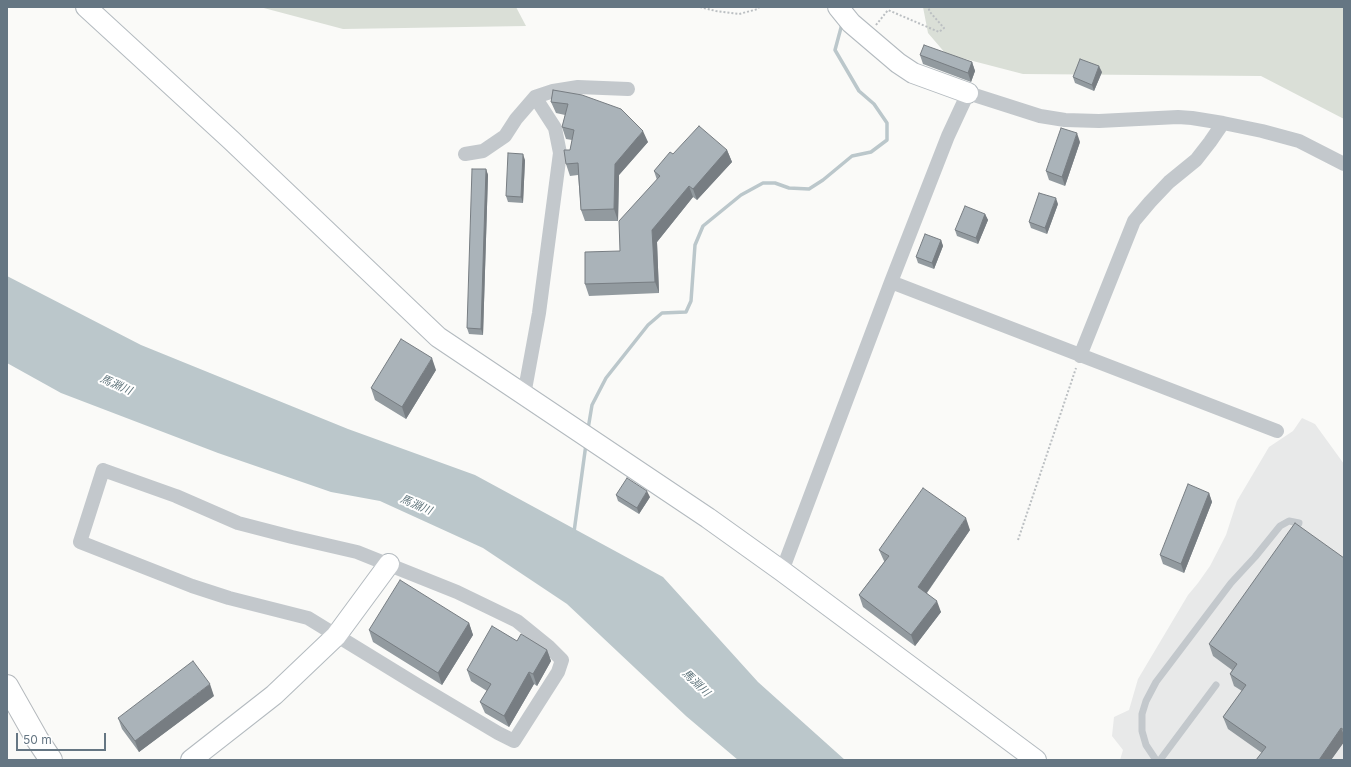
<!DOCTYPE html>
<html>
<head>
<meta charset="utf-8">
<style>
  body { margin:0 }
  #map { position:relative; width:1351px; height:767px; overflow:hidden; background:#fafaf8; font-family:Inter,sans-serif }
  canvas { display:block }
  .frame { position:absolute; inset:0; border:8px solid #657683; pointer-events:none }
  .scale { position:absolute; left:16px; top:733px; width:90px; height:18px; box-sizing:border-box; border:2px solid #657683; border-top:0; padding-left:5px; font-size:12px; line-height:14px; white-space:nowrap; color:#657683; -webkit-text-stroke:3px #fff; paint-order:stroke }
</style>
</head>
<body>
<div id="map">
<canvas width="1351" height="767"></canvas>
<div class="frame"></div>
<div class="scale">50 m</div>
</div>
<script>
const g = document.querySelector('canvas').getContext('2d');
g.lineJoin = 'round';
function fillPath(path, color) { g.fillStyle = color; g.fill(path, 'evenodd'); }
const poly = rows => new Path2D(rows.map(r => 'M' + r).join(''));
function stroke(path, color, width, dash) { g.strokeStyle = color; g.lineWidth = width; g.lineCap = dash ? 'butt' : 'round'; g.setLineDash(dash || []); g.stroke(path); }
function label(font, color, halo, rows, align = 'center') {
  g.font = font + ' Inter,"Noto Sans JP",sans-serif'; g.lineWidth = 4; g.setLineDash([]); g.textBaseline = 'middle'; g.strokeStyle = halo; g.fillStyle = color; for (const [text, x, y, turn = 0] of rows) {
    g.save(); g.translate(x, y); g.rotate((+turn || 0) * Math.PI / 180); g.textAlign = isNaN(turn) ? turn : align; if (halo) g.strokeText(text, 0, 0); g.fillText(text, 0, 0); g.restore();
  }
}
const built = poly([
  [1302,418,1315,424,1344,464,1344,760,1120,760,1123,750,1112,736,1114,717,1129,710,1138,679,1188,595,1198,583,1210,566,1226,535,1237,501,1269,447,1293,431]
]);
const green = poly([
  [260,7,516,7,526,26,343,29],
  [923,7,1344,7,1344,119,1261,76,1023,74,946,54,928,33]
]);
const water = poly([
  [7,276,141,345,348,429,475,475,663,577,758,682,845,760,738,760,686,716,567,604,483,548,380,501,331,492,218,453,61,393,7,363]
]);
const stream = poly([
  [588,429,592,405,606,378,648,325,662,313,686,312,691,301,695,245,703,226,741,195,763,183,775,183,789,188,809,189,823,180,852,156,871,152,887,140,887,123,874,104,859,91,835,50,842,24],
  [574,532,586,444]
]);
const path = poly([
  [700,7,716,11,739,14,758,9,759,7],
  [876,25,888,10,939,32,944,28,930,12,928,7],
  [1018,540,1076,368]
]);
const lane = poly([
  [1156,760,1146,745,1142,731,1142,714,1146,701,1156,682,1231,583,1255,557,1280,526,1289,521,1299,523],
  [1160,760,1216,685]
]);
const street = poly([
  [465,154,483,151,505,136,516,119,535,97,553,91,578,87,628,89],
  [891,282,1277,431],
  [1080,356,1134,221,1150,202,1169,182,1196,160,1210,142,1223,123],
  [524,395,539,313,560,153,555,128,535,97],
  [103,470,176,496,238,523,292,537,357,552,457,592,517,621,549,647,562,660,558,672,514,741,498,733,419,686,308,618,229,598,192,586,80,542,103,470],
  [782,571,891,282,948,136,968,93,1040,116,1065,120,1099,121,1178,117,1192,118,1223,123,1262,131,1299,141,1344,164]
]);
const secondary = poly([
  [86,7,231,140,438,337,708,518,782,571,1036,760],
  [838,7,851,23,898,63,913,73,968,93],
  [191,760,274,695,336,636,389,564]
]);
const highway = poly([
  [7,686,37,739,51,760]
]);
const wall = poly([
  [920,55,972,62,975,71,971,82,923,64],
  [1102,72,1094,91,1075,83,1073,77],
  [553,90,648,142,619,175,618,221,585,221,581,210,578,175,570,176,566,164,570,150,572,140,566,139,562,127,565,115,556,113,551,102],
  [1080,142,1065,186,1049,180,1046,171],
  [727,150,732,162,697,200,693,197,657,242,659,293,589,296,585,284,620,251,657,180,654,171,673,154],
  [525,160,523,203,508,202,506,196],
  [486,169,488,175,483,335,469,334,467,328],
  [1058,204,1047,234,1031,228,1029,222],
  [985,214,988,220,978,244,957,236,955,230],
  [941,240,943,246,934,269,918,263,916,257],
  [436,370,406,419,375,400,371,388],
  [1209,493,1212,502,1184,573,1163,564,1160,555],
  [616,495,650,497,639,514,618,501],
  [970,530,927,593,941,612,915,646,863,607,859,595,884,562,884,561,879,550],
  [1344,558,1344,742,1331,760,1256,760,1262,753,1228,729,1223,717,1242,691,1234,686,1230,674,1232,670,1213,656,1209,644],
  [469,623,473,635,442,685,373,642,369,630],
  [517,641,547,650,551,661,537,686,534,684,509,727,485,713,480,702,487,691,471,681,467,670],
  [214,696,139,752,122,729,118,718]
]);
const shadedWall = poly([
  [972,62,975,71,971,82,968,73],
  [1099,66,1102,72,1094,91,1092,85],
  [643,131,648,142,619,175,618,221,614,209,615,164],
  [1077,133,1080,142,1065,186,1062,177],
  [727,150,732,162,697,200,693,189],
  [523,154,525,160,523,203,521,197],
  [486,169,488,175,483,335,481,329],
  [689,186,693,197,657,242,659,293,655,282,652,230],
  [1056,198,1058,204,1047,234,1045,228],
  [985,214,988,220,978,244,976,238],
  [941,240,943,246,934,269,932,263],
  [432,358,436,370,406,419,402,407],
  [647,491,650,497,639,514,637,508],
  [1209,493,1212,502,1184,573,1181,564],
  [966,518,970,530,923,598,918,587],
  [937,601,941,612,915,646,911,635],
  [469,623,473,635,442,685,438,673],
  [547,650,551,661,537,686,533,674],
  [529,672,534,684,509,727,504,716],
  [210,684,214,696,139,752,135,741],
  [1341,728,1344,735,1344,742,1331,760,1319,760]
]);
const building = poly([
  [924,45,972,62,968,73,920,55,924,45],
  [1080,59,1099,66,1092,85,1073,77,1080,59],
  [553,90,582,95,621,109,643,131,615,164,614,209,581,210,578,163,566,164,564,150,570,150,574,130,562,127,568,104,551,102,553,90],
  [699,126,727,150,693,189,689,186,652,230,655,282,585,284,585,252,620,251,619,221,660,176,654,171,670,152,673,154,699,126],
  [1061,128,1077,133,1062,177,1046,171,1061,128],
  [508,153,523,154,521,197,506,196,508,153],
  [472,169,486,169,481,329,467,328,472,169],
  [1039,193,1056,198,1045,228,1029,222,1039,193],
  [965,206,985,214,976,238,955,230,965,206],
  [925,234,941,240,932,263,916,257,925,234],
  [401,339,432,358,402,407,371,388,401,339],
  [627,478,647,491,637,508,616,495,627,478],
  [1188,484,1209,493,1181,564,1160,555,1188,484],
  [923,488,966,518,918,587,937,601,911,635,859,595,889,556,879,550,923,488],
  [1295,523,1344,558,1344,730,1341,728,1319,760,1256,760,1266,747,1223,717,1246,685,1230,674,1237,664,1209,644,1295,523],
  [400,580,469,623,438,673,369,630,400,580],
  [492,626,517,641,521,634,547,650,533,674,529,672,504,716,480,702,491,684,467,670,492,626],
  [193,661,210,684,135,741,118,718,193,661]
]);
const waterNames = [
  ["馬淵川",116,385,24],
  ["馬淵川",416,505,23],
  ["馬淵川",696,683,44]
];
fillPath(built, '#e8e9e9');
fillPath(green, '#dadfd7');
fillPath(water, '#bbc7cb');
stroke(stream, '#bbc7cb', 3.5);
stroke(secondary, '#b3babf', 22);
stroke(highway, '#b4b9bd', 24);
stroke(path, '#bbbfc2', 2, [2, 2]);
stroke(lane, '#c3c8cc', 7);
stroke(street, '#c3c8cc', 14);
stroke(secondary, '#fff', 20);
stroke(highway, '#fff', 22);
fillPath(wall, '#929a9f');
fillPath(shadedWall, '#777d82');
fillPath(building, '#aab3b9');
stroke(building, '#777d82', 1);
label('italic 11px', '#60757c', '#fff', waterNames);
</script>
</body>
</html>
